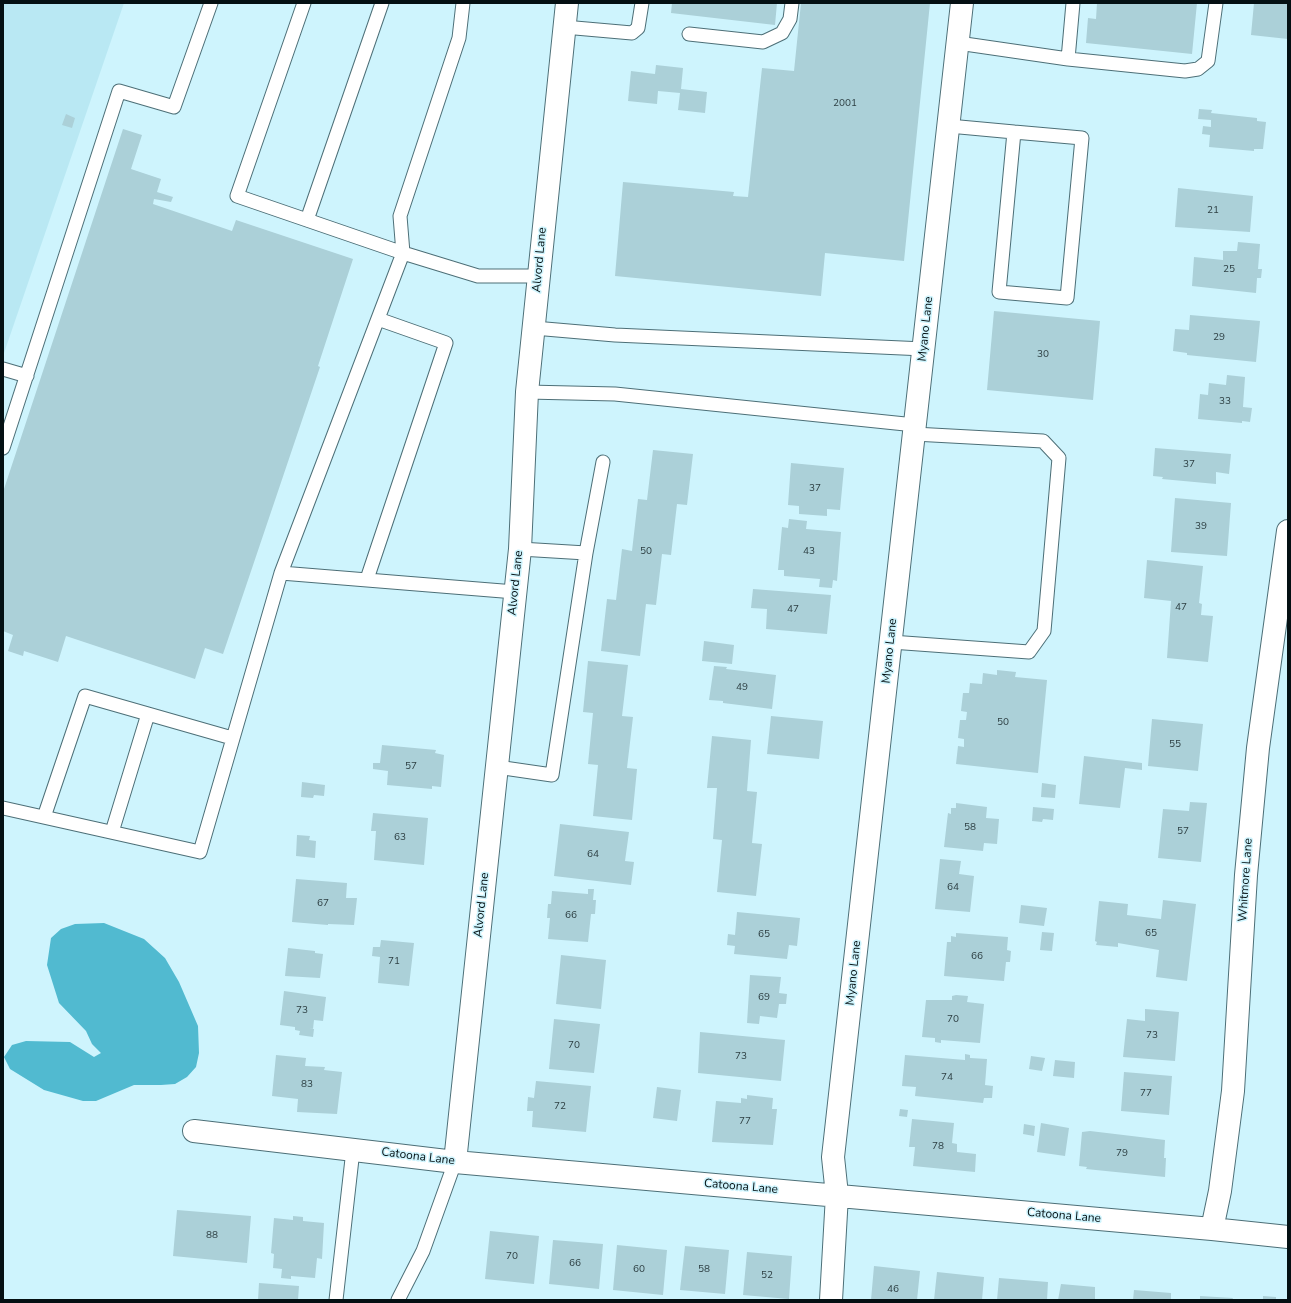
<!DOCTYPE html>
<html>
<head>
<meta charset="utf-8">
<style>
  body { margin:0 }
  #map { position:relative; width:1291px; height:1303px; overflow:hidden; background:#cef4fd; font-family:"Nunito Sans",sans-serif }
  canvas { display:block }
  .frame { position:absolute; inset:0; border:4px solid #041013; pointer-events:none }
</style>
</head>
<body>
<div id="map">
<canvas width="1291" height="1303"></canvas>
<div class="frame"></div>
</div>
<script>
const g = document.querySelector('canvas').getContext('2d');
g.lineJoin = 'round';
function fillPath(path, color) { g.fillStyle = color; g.fill(path, 'evenodd'); }
const poly = rows => new Path2D(rows.map(r => 'M' + r).join(''));
function stroke(path, color, width, dash) { g.strokeStyle = color; g.lineWidth = width; g.lineCap = dash ? 'butt' : 'round'; g.setLineDash(dash || []); g.stroke(path); }
function label(font, color, halo, rows, align = 'center') {
  g.font = font + ' "Nunito Sans",sans-serif'; g.lineWidth = 3; g.setLineDash([]); g.textBaseline = 'middle'; g.strokeStyle = halo; g.fillStyle = color; for (const [text, x, y, turn = 0] of rows) {
    g.save(); g.translate(x, y); g.rotate((+turn || 0) * Math.PI / 180); g.textAlign = isNaN(turn) ? turn : align; if (halo) g.strokeText(text, 0, 0); g.fillText(text, 0, 0); g.restore();
  }
}
const built = poly([
  [3,3,124,3,3,356]
]);
const water = poly([
  [104,923,144,939,165,958,179,982,198,1026,199,1053,196,1067,187,1077,175,1084,161,1085,134,1085,96,1101,83,1101,44,1090,10,1069,4,1057,12,1045,26,1041,70,1042,94,1057,101,1053,92,1044,86,1031,59,1003,47,965,51,938,61,929,75,924]
]);
const building = poly([
  [672,3,777,3,775,25,671,13],
  [801,3,930,3,904,261,825,253,821,296,615,276,623,182,734,192,733,196,748,197,762,68,794,71],
  [1097,3,1197,3,1192,54,1086,43,1088,18,1096,19],
  [1254,3,1288,3,1288,39,1251,35],
  [656,65,683,68,681,89,707,92,705,113,678,110,680,93,658,91,657,104,628,101,631,71,655,74],
  [1199,109,1212,110,1211,113,1257,118,1257,121,1266,122,1263,149,1254,149,1254,151,1209,147,1210,135,1202,134,1203,126,1211,127,1211,120,1198,119],
  [66,114,75,118,72,128,62,125],
  [123,129,142,135,131,169,161,179,157,192,173,197,171,202,154,199,153,204,232,231,236,220,353,259,318,366,320,367,223,654,205,648,195,679,66,636,58,662,24,651,23,656,8,651,13,635,3,631,3,492],
  [1178,188,1253,196,1250,232,1175,227],
  [1238,242,1260,244,1258,269,1262,269,1261,278,1257,278,1256,293,1192,286,1194,257,1223,260,1223,251,1237,251],
  [994,311,1100,321,1093,400,987,390],
  [1190,315,1260,321,1256,362,1187,355,1187,353,1173,351,1175,329,1189,330],
  [1227,375,1245,377,1243,407,1252,408,1250,422,1242,421,1242,423,1198,419,1200,394,1208,395,1209,383,1226,385],
  [1155,448,1231,454,1229,474,1216,472,1216,484,1162,479,1163,477,1153,476],
  [653,450,693,454,687,505,677,504,671,555,662,554,656,605,646,604,640,656,601,651,607,599,616,600,622,549,632,551,638,499,647,500],
  [791,463,844,468,840,510,827,509,827,516,799,514,799,506,788,505],
  [1175,498,1231,503,1227,556,1171,552],
  [789,519,807,521,806,529,841,532,837,581,833,580,832,588,819,587,820,579,784,576,784,570,778,570,782,527,788,528],
  [1147,560,1203,566,1199,603,1202,604,1201,615,1213,616,1208,662,1167,658,1171,601,1144,598],
  [753,589,831,595,827,634,766,629,767,609,751,608],
  [704,641,734,645,732,664,702,661],
  [588,661,628,665,622,716,633,717,627,768,637,769,632,820,593,816,598,765,588,764,593,713,583,712],
  [714,666,727,667,726,669,776,675,772,709,723,703,723,701,709,700],
  [997,670,1016,672,1015,677,1047,680,1038,773,956,764,958,746,964,747,964,739,958,738,960,720,966,720,967,712,961,711,963,693,969,693,970,683,982,684,983,673,997,675],
  [771,716,823,721,819,759,767,754],
  [1152,719,1203,724,1198,771,1148,766],
  [712,736,751,740,747,791,757,792,752,843,762,844,756,896,717,892,722,840,713,839,717,788,707,788],
  [382,745,436,750,435,753,444,755,441,787,432,786,432,789,387,785,388,771,373,769,373,763,380,763],
  [1084,756,1142,763,1142,770,1125,768,1120,808,1079,804],
  [302,782,325,785,324,796,314,795,313,798,301,797],
  [1042,783,1056,785,1055,798,1041,797],
  [1190,802,1207,803,1201,862,1158,858,1163,809,1189,811],
  [956,803,987,807,986,818,999,819,997,844,984,843,983,851,944,847,948,813,951,814,951,808,956,808],
  [1033,807,1054,809,1053,820,1043,819,1042,822,1032,821],
  [373,813,428,818,424,865,374,860,376,831,371,831],
  [560,824,629,832,625,861,634,862,631,885,554,876],
  [297,835,310,836,309,840,316,841,315,858,296,856],
  [940,859,961,861,959,874,974,876,970,912,935,909],
  [296,879,347,883,346,898,357,898,354,925,328,924,328,925,292,922],
  [588,889,594,889,593,900,596,900,595,914,591,914,588,942,548,939,550,918,547,918,548,904,551,904,552,891,588,894],
  [1163,900,1196,904,1187,981,1156,977,1159,950,1118,943,1118,947,1096,945,1097,942,1095,941,1099,901,1128,904,1127,915,1161,919],
  [1021,905,1047,908,1044,926,1019,923],
  [737,912,800,918,797,946,789,945,787,959,734,954,735,946,727,945,728,934,735,935],
  [1042,932,1054,933,1052,951,1040,950],
  [956,933,1008,937,1007,950,1011,951,1010,962,1006,962,1004,981,944,976,947,942,951,942,951,936,956,937],
  [381,940,414,943,409,986,378,983,380,957,372,956,373,947,380,947],
  [288,948,315,951,315,953,323,954,320,978,285,976],
  [561,955,606,960,601,1009,556,1004],
  [750,975,781,977,779,993,787,994,786,1004,779,1004,777,1018,760,1016,759,1024,747,1023],
  [284,991,326,997,323,1021,314,1020,313,1029,309,1028,314,1029,313,1037,299,1035,300,1031,295,1030,295,1027,280,1025],
  [956,995,968,996,967,1002,984,1004,980,1043,941,1040,941,1043,935,1042,935,1038,922,1037,926,1000,952,1000,952,996],
  [1145,1009,1179,1012,1175,1061,1123,1057,1127,1019,1145,1021],
  [554,1019,600,1024,594,1073,549,1069],
  [700,1032,785,1040,781,1081,698,1073],
  [965,1054,970,1055,970,1058,987,1059,985,1085,993,1086,992,1098,984,1098,983,1103,915,1096,916,1087,902,1086,905,1055,965,1060],
  [276,1055,306,1058,305,1066,325,1067,324,1070,342,1072,337,1114,297,1112,298,1099,272,1096],
  [1031,1056,1045,1058,1042,1071,1029,1069],
  [1055,1060,1075,1062,1074,1078,1053,1076],
  [1124,1072,1172,1076,1169,1115,1121,1111],
  [536,1081,591,1086,586,1132,532,1127,533,1111,527,1111,528,1097,534,1098],
  [657,1087,681,1090,677,1121,653,1118],
  [747,1095,773,1098,772,1109,777,1109,773,1145,712,1142,716,1101,741,1103,741,1098,747,1099],
  [900,1109,908,1110,907,1117,899,1116],
  [912,1119,954,1123,952,1143,957,1144,957,1152,976,1154,975,1172,913,1166,915,1147,909,1147],
  [1041,1123,1069,1128,1065,1156,1037,1152],
  [1024,1124,1035,1126,1034,1136,1023,1134],
  [1090,1131,1165,1140,1164,1158,1166,1158,1165,1177,1086,1169,1087,1167,1079,1166,1082,1132],
  [177,1210,251,1216,247,1263,173,1256],
  [293,1216,303,1217,303,1221,324,1223,322,1259,317,1258,315,1278,291,1276,291,1279,281,1278,282,1269,273,1268,274,1254,271,1253,274,1218,293,1220],
  [490,1231,539,1236,534,1284,485,1279],
  [553,1240,603,1244,599,1289,549,1284],
  [617,1245,667,1250,663,1295,613,1290],
  [685,1246,729,1250,725,1294,680,1290],
  [747,1252,792,1256,789,1299,743,1295],
  [874,1266,920,1271,917,1300,871,1300],
  [937,1272,984,1277,982,1300,934,1300],
  [999,1278,1048,1282,1047,1300,997,1300],
  [259,1283,299,1286,298,1300,258,1300],
  [1061,1284,1095,1287,1095,1300,1058,1300],
  [1134,1290,1171,1293,1171,1300,1133,1300],
  [1200,1296,1233,1298,1232,1300,1200,1300],
  [1263,1296,1276,1297,1276,1300,1263,1300]
]);
const service = poly([
  [304,3,237,196,403,253,478,276,539,276],
  [1073,3,1068,59,1185,71,1198,69,1208,61,1216,3],
  [564,27,632,33,638,28,642,3],
  [689,34,763,42,782,33,790,19,792,3],
  [958,43,1068,59],
  [949,126,1014,132,1082,138,1067,298,999,292,1014,132],
  [307,220,382,3],
  [534,328,615,335,924,349],
  [3,369,27,376],
  [527,392,615,394,915,425],
  [3,448,119,91,174,107,211,3],
  [520,549,586,553,603,462],
  [281,573,403,253,400,216,459,38,463,3],
  [367,579,446,343,378,319],
  [891,642,1029,652,1044,631,1059,458,1043,441,914,434],
  [497,767,552,775,586,553],
  [3,808,200,852,281,573,515,592],
  [44,817,85,696,232,738],
  [112,832,148,714],
  [336,1300,353,1150],
  [398,1300,423,1251,455,1162]
]);
const minor = poly([
  [194,1131,455,1162,1212,1229,1288,1237],
  [455,1162,520,549,527,392,567,3],
  [1212,1229,1220,1191,1233,1091,1246,875,1258,748,1288,531],
  [831,1300,837,1195,833,1157,962,3]
]);
const numberNames = [
  ["2001",845,104],
  ["21",1213,211],
  ["25",1229,270],
  ["29",1219,338],
  ["30",1043,355],
  ["33",1225,402],
  ["37",1189,465],
  ["37",815,489],
  ["39",1201,527],
  ["50",646,552],
  ["43",809,552],
  ["47",1181,608],
  ["47",793,610],
  ["49",742,688],
  ["50",1003,723],
  ["55",1175,745],
  ["57",411,767],
  ["58",970,828],
  ["57",1183,832],
  ["63",400,838],
  ["64",593,855],
  ["64",953,888],
  ["67",323,904],
  ["66",571,916],
  ["65",1151,934],
  ["65",764,935],
  ["66",977,957],
  ["71",394,962],
  ["69",764,998],
  ["73",302,1011],
  ["70",953,1020],
  ["73",1152,1036],
  ["70",574,1046],
  ["73",741,1057],
  ["74",947,1078],
  ["83",307,1085],
  ["77",1146,1094],
  ["72",560,1107],
  ["77",745,1122],
  ["78",938,1147],
  ["79",1122,1154],
  ["88",212,1236],
  ["70",512,1257],
  ["66",575,1264],
  ["60",639,1270],
  ["58",704,1270],
  ["52",767,1276],
  ["46",893,1290]
];
const streetNames = [
  ["Alvord Lane",540,260,-85],
  ["Myano Lane",926,329,-84],
  ["Alvord Lane",516,583,-84],
  ["Myano Lane",890,651,-84],
  ["Whitmore Lane",1246,880,-86],
  ["Alvord Lane",482,905,-84],
  ["Myano Lane",854,973,-84],
  ["Catoona Lane",418,1157,7],
  ["Catoona Lane",741,1187,5],
  ["Catoona Lane",1064,1216,5]
];
fillPath(built, '#b9e8f3');
fillPath(water, '#51bad0');
fillPath(building, '#abd0d8');
stroke(service, '#4d6f77', 15);
stroke(minor, '#4d6f77', 24);
stroke(service, '#fff', 13);
stroke(minor, '#fff', 22);
label('10px', '#2e4044', null, numberNames);
label('12px', '#041013', '#cef4fd', streetNames);
</script>
</body>
</html>
